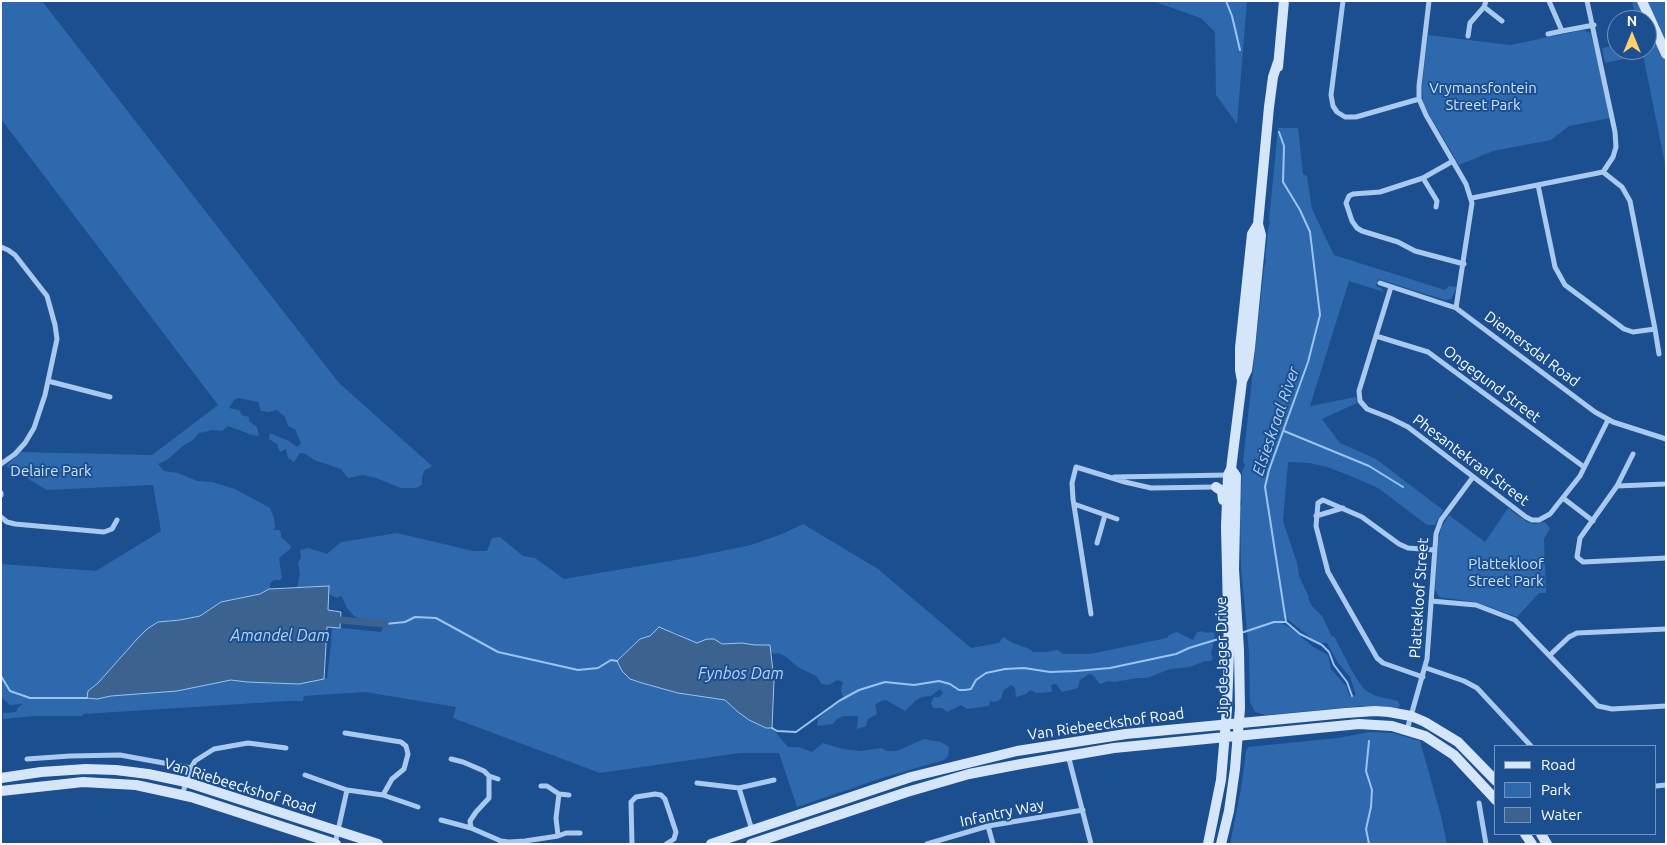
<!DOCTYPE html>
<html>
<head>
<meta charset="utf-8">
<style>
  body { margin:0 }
  #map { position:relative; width:1667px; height:845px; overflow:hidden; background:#1b4f8f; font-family:Ubuntu,sans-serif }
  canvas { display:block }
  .frame { position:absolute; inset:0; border:2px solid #fff; pointer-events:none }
  .legend { position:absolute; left:1494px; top:745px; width:162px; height:90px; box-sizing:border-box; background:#1b4f8f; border:1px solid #7695bc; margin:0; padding:6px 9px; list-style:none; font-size:15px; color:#fff }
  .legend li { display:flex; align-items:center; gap:10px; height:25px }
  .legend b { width:25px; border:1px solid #7695bc }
  .north { position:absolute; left:1607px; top:10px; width:50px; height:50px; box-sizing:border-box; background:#1b4f8f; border:1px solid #7695bc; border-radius:50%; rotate:0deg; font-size:14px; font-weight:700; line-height:20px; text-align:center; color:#fff }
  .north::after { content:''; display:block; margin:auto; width:18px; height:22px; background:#ffd166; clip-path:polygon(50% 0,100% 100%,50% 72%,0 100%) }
</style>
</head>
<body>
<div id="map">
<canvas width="1667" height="845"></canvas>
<div class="frame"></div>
<ul class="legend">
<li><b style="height:6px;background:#d6e6fa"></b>Road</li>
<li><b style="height:14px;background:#2e69ad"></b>Park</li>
<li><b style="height:14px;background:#3c6290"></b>Water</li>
</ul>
<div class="north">N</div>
</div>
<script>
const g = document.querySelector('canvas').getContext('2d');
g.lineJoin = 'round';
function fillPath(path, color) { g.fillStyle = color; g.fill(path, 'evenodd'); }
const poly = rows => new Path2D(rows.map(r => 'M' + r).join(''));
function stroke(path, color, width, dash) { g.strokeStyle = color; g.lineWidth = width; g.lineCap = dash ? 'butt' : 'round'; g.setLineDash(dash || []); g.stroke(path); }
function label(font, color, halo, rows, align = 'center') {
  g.font = font + ' Ubuntu,sans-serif'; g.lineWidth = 4; g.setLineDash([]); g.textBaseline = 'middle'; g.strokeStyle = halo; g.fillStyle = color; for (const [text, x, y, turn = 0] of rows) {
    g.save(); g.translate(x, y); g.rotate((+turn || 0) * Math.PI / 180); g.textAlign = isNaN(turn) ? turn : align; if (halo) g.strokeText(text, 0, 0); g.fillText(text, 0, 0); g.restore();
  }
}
const green = poly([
  [1,1,42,1,339,383,432,466,424,471,422,477,422,485,416,488,401,488,376,478,363,475,348,478,341,469,314,460,306,454,300,453,294,462,288,458,286,449,280,452,277,444,269,439,270,433,289,441,297,447,301,443,295,429,288,426,285,417,277,410,268,412,261,411,258,402,239,398,234,400,229,408,239,410,242,415,249,417,249,421,257,427,259,436,252,435,228,426,222,431,213,430,199,433,193,440,184,445,167,460,158,464,164,471,178,473,197,481,212,482,235,489,270,508,274,518,275,528,273,530,279,530,281,532,281,537,291,546,290,549,279,558,282,578,280,580,275,580,270,583,270,588,266,592,260,594,229,600,221,602,200,616,180,620,158,622,147,629,98,683,88,691,97,699,111,696,177,691,231,680,247,682,299,684,327,678,331,644,332,627,381,632,384,625,378,621,362,620,354,616,347,608,342,597,340,596,337,598,329,594,328,586,297,588,300,574,298,562,301,558,300,550,308,548,327,554,341,542,397,533,473,551,487,551,492,538,500,537,523,556,535,558,564,579,693,557,751,545,782,534,803,524,878,569,971,648,999,643,1003,637,1013,643,1030,649,1033,652,1047,652,1056,650,1058,650,1063,654,1090,654,1167,638,1169,635,1177,632,1193,640,1197,632,1203,631,1206,633,1212,632,1215,634,1214,641,1211,654,1213,658,1211,661,1205,661,1190,667,1170,669,1147,678,1137,678,1115,682,1108,681,1100,684,1093,675,1089,674,1080,680,1078,688,1062,692,1056,684,1051,685,1052,692,1036,693,1030,690,1026,694,1016,697,1015,688,1011,685,1003,691,1001,699,995,702,990,701,989,706,967,709,961,705,947,712,942,708,933,708,931,703,934,697,939,697,943,693,940,689,931,696,922,697,915,701,905,711,886,700,879,702,875,705,877,714,868,719,866,726,857,729,858,716,844,716,837,719,833,724,817,726,818,719,833,705,844,700,841,691,843,682,837,680,829,685,822,684,816,676,798,667,785,656,778,653,774,654,770,651,769,645,755,645,742,643,722,644,714,639,707,639,697,644,674,632,640,640,622,671,630,679,678,693,725,700,738,712,766,728,772,728,788,747,798,747,812,752,823,743,843,749,860,751,882,748,886,751,897,751,924,739,941,742,949,747,948,756,944,760,885,777,797,807,779,753,740,753,600,773,453,718,456,707,365,692,304,696,303,701,288,701,83,714,83,716,34,716,3,719,3,713,16,712,18,707,23,704,10,705,1,697,1,564,96,571,161,531,153,485,47,490,6,466,21,452,152,455,218,405,1,119],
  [1152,1,1247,1,1237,124,1216,95,1215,32,1201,18],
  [1632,1,1637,1,1646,20,1636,20],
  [1646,1,1666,1,1666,46],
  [1647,22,1666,62,1666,169,1643,55,1605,63,1602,48,1617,45,1617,50,1647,50],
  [1583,30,1591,33,1610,118,1569,126,1551,140,1493,151,1459,165,1428,112,1423,102,1422,86,1428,35,1510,45],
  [1278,128,1298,128,1303,174,1307,176,1312,209,1334,255,1445,290,1449,286,1457,287,1451,299,1445,300,1378,279,1376,286,1381,288,1384,292,1349,281,1310,406,1356,397,1357,403,1322,419,1340,443,1376,459,1443,510,1435,525,1427,525,1378,488,1353,477,1327,467,1310,463,1288,462,1283,521,1297,563,1299,576,1309,597,1308,598,1312,606,1322,616,1332,637,1334,636,1352,671,1361,685,1365,690,1376,696,1398,701,1400,705,1398,708,1362,706,1266,715,1255,712,1250,702,1249,653,1241,567,1240,507,1242,504,1241,497,1242,472,1245,465,1243,462,1264,268,1266,261,1265,257,1268,230,1270,223,1269,220],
  [1284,618,1286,618,1311,638,1320,643,1327,643,1338,663,1350,677,1356,695,1350,696,1349,695,1346,686,1331,669,1328,655,1312,646,1292,629,1283,624],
  [1508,508,1527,522,1534,524,1545,522,1550,528,1544,539,1546,593,1539,593,1517,617,1476,602,1439,597,1435,589,1438,542,1441,528,1449,515,1485,542],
  [1370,732,1393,733,1420,741,1441,816,1447,844,1230,844,1241,789,1246,751,1248,747,1338,738]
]);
const water = poly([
  [329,586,328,610,341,612,340,628,327,627,324,679,299,684,247,682,231,680,177,691,111,696,97,699,87,698,88,691,98,683,138,638,147,629,158,622,180,620,200,616,221,602,260,594,269,589,329,586],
  [659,627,697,643,707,639,714,639,722,644,742,643,755,645,770,645,774,680,772,728,766,728,749,720,738,712,725,700,678,693,642,683,630,679,622,671,617,661,640,639,650,636,659,627]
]);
const stream = poly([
  [1226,1,1232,16,1240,50],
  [1279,132,1284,146,1283,182,1300,210,1310,232,1320,315,1308,362,1269,470,1265,487,1286,622,1300,634,1322,645,1329,652,1334,665,1347,682,1352,696],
  [1284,431,1369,466,1403,487],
  [385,624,405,622,415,617,436,618,498,652,578,670,598,668,611,660,617,661],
  [1241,633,1274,622,1285,622],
  [1,676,10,691,30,698,87,698],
  [772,728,777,731,796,732,839,701,859,690,885,682,914,685,939,681,950,684,959,690,965,690,971,689,976,680,986,673,1005,669,1024,668,1050,672,1076,671,1110,668,1176,654,1189,648,1225,637],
  [1369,844,1366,829,1371,807,1372,790,1366,771,1369,741]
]);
const canal = poly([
  [340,620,385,624]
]);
const street = poly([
  [1343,1,1331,95,1333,106,1337,112,1345,117,1356,117,1419,99],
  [1429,1,1419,86,1419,99,1426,115,1466,184,1472,203,1456,308],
  [1549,1,1562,31,1594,25],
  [1484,7,1502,21],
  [1548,34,1562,31],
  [1468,36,1470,23,1484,7,1486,1],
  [1453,161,1423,178,1380,192,1353,194,1349,196,1346,203,1352,221,1357,228,1362,231,1398,242,1415,251,1464,264],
  [1423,178,1437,201,1436,207],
  [1538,185,1555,267,1565,285,1624,329,1633,332,1655,329,1630,201,1622,187,1603,172],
  [1472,198,1603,172,1613,157,1616,147,1615,132,1587,1],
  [1,247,8,250,15,255,47,296,55,325,57,339,45,395,34,428,25,443,15,454,1,464],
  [1380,283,1456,308,1595,412,1613,422,1666,439],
  [1391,287,1359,391,1360,401,1367,409,1390,418,1408,427,1526,517,1532,520,1539,520,1550,514,1580,476,1608,420],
  [1655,329,1659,354],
  [1376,336,1428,352,1584,467],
  [48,381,110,397],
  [1633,454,1617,486,1580,538,1577,557,1583,562,1666,558],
  [1114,477,1228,475],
  [1617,486,1666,484],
  [1,493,1,495],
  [1563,498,1593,521],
  [1074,504,1117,519],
  [1316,516,1343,508],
  [1,517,7,522,15,524,104,532,112,529,117,520],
  [1097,543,1105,515],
  [1431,601,1476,605,1515,620,1598,706,1612,709,1666,706],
  [1091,614,1073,499,1072,483,1076,467,1125,482,1151,488,1216,487],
  [1550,655,1569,637,1577,633,1666,629],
  [1426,668,1464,681,1477,688,1531,746],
  [1423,677,1383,663,1377,658,1328,572,1316,526,1318,503,1323,500,1362,517,1399,544,1408,548,1434,550],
  [1407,730,1427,659,1436,534,1441,520,1473,477],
  [345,733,401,742,406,746,408,754,404,769,392,779,383,795],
  [1068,755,1091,844],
  [27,759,70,756,120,755,191,768],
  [451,759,463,762,484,771,489,776,498,779],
  [305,775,347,790,383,795,418,807],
  [697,783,739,788],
  [541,786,547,786,559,794,569,795],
  [1656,786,1666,785],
  [182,795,191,768,195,761,214,749,248,743,286,748],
  [1479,803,1486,844],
  [441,820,471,828,501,841],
  [988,826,993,844],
  [471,828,470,821,476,812,489,798,489,776],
  [752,830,739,788,774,780],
  [558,836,556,818,559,794],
  [335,844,347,790],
  [500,844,501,841,509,842,525,841,558,836,566,833,580,833],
  [632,844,631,802,636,797,655,794,661,795,665,799,676,832,674,839,666,844],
  [927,844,988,826,1083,810]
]);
const secondary = poly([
  [1642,1,1666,54],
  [1278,67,1284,1],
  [1242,381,1240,370,1240,348,1252,234,1258,224],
  [1216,487,1222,491,1223,500],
  [1,778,41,772,86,769,116,770,148,774,186,782,378,844],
  [1,791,83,782,136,785,191,797,336,844],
  [1525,834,1532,844],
  [1541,834,1547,844],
  [711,844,911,777,1017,751,1126,734,1346,713,1375,711,1389,712,1411,716,1425,722,1458,742,1496,781],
  [751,844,907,792,969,774,1021,764,1114,748,1359,724,1392,726,1425,736,1454,755,1496,800],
  [1208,844,1221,780,1227,709,1229,654,1226,527,1228,475,1231,469,1242,381,1247,370,1250,348,1261,235,1258,224,1269,107,1273,77,1278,62],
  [1221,844,1229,811,1235,769,1240,708,1239,650,1234,569,1236,476,1231,469]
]);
const parkNames = [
  ["Vrymansfontein",1483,88],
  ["Street Park",1483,105],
  ["Delaire Park",51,471],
  ["Plattekloof",1506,564],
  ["Street Park",1506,581]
];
const streetNames = [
  ["Diemersdal Road",1532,349,37],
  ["Ongegund Street",1492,384,37],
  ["Phesantekraal Street",1471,460,37],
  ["Plattekloof Street",1419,598,-86],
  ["Jip de Jager Drive",1222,657,-91],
  ["Van Riebeeckshof Road",1106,724,-8],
  ["Van Riebeeckshof Road",240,786,17],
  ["Infantry Way",1002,813,-12]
];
const waterNames = [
  ["Elsieskraal River",1276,421,-71],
  ["Amandel Dam",280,636],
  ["Fynbos Dam",741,674]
];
fillPath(green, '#2e69ad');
fillPath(water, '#3c6290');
stroke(water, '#9cc4f0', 1);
stroke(stream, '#9cc4f0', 2);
stroke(canal, '#3c6290', 7);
stroke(street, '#a9c9ee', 5);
stroke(secondary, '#d6e6fa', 10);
label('15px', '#cfe3fa', '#1b4f8f', parkNames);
label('15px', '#fff', '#1b4f8f', streetNames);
label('italic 16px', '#b5d3f5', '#1b4f8f', waterNames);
</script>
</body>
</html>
